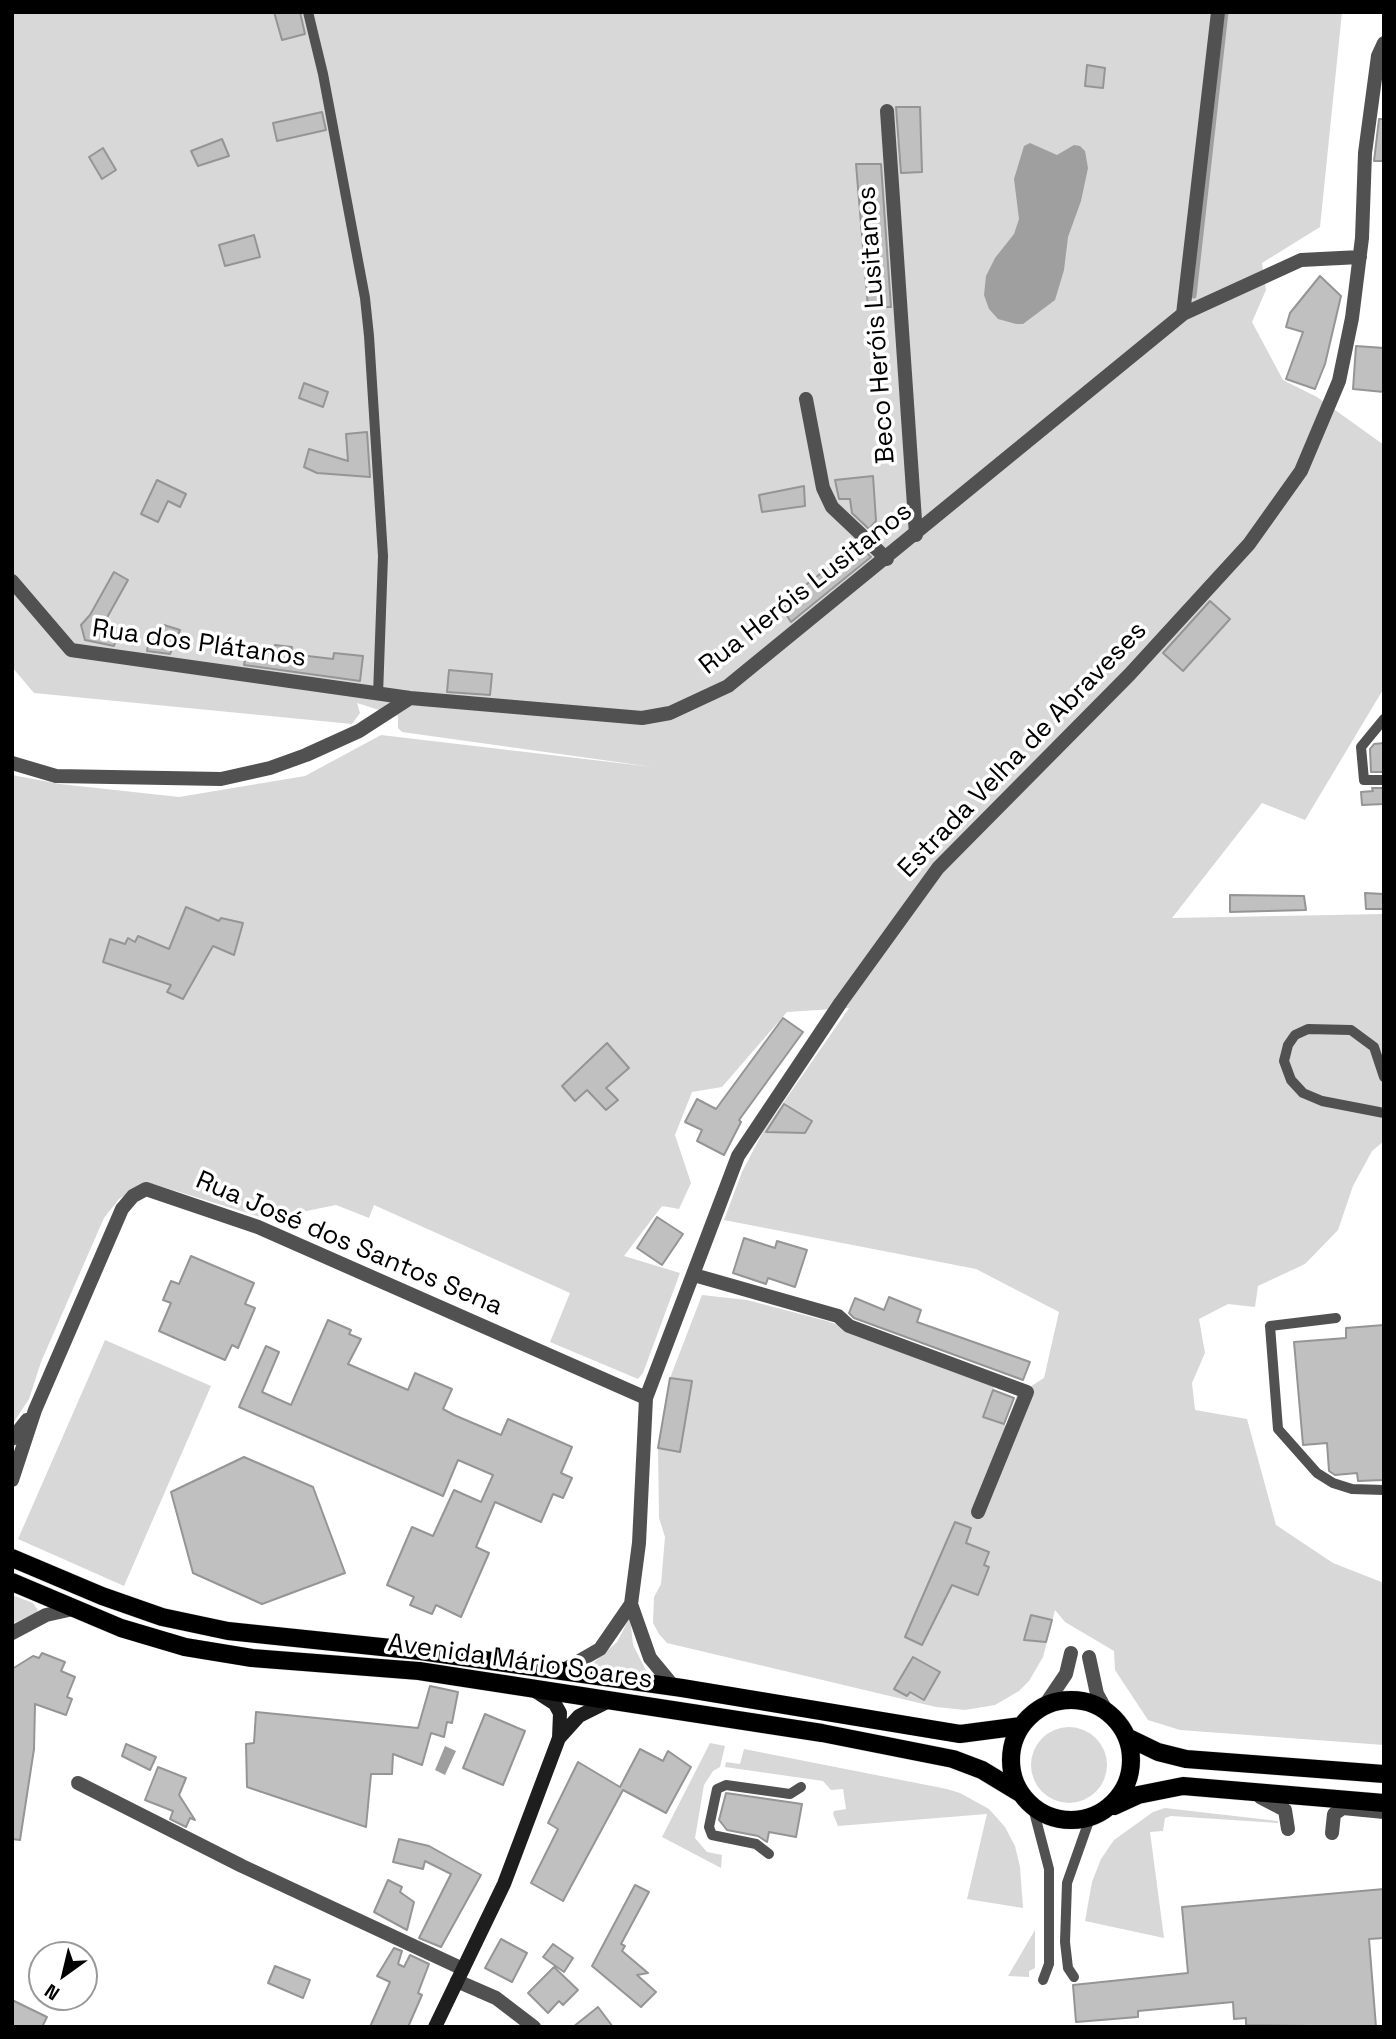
<!DOCTYPE html>
<html>
<head>
<meta charset="utf-8">
<style>
  body { margin:0 }
  #map { position:relative; width:1396px; height:2039px; overflow:hidden; background:#fff; font-family:"Space Grotesk",sans-serif }
  canvas { display:block }
  .frame { position:absolute; inset:0; border:14px solid #000; pointer-events:none }
  .north { position:absolute; left:28px; top:1941px; width:70px; height:70px; box-sizing:border-box; background:#fff; border:2px solid #999; border-radius:50%; rotate:214deg; font-size:19px; font-weight:700; line-height:28px; text-align:center; color:#000 }
  .north::after { content:''; display:block; margin:auto; width:24px; height:32px; background:#000; clip-path:polygon(50% 0,100% 100%,50% 72%,0 100%) }
</style>
</head>
<body>
<div id="map">
<canvas width="1396" height="2039"></canvas>
<div class="frame"></div>
<div class="north">N</div>
</div>
<script>
const g = document.querySelector('canvas').getContext('2d');
g.lineJoin = 'round';
function fillPath(path, color) { g.fillStyle = color; g.fill(path, 'evenodd'); }
const poly = rows => new Path2D(rows.map(r => 'M' + r).join(''));
function stroke(path, color, width, dash) { g.strokeStyle = color; g.lineWidth = width; g.lineCap = dash ? 'butt' : 'round'; g.setLineDash(dash || []); g.stroke(path); }
function label(font, color, halo, rows, align = 'center') {
  g.font = font + ' "Space Grotesk",sans-serif'; g.lineWidth = 7; g.setLineDash([]); g.textBaseline = 'middle'; g.strokeStyle = halo; g.fillStyle = color; for (const [text, x, y, turn = 0] of rows) {
    g.save(); g.translate(x, y); g.rotate((+turn || 0) * Math.PI / 180); g.textAlign = isNaN(turn) ? turn : align; if (halo) g.strokeText(text, 0, 0); g.fillText(text, 0, 0); g.restore();
  }
}
const green = poly([
  [12,12,1342,12,1320,227,1262,263,1266,290,1252,322,1283,380,1317,397,1384,445,1384,688,1305,820,1262,803,1172,918,1384,914,1384,1141,1372,1151,1353,1186,1338,1230,1305,1264,1258,1286,1255,1307,1228,1304,1199,1319,1205,1353,1192,1383,1195,1410,1247,1419,1276,1525,1333,1563,1384,1583,1384,1745,1180,1730,1148,1720,1115,1670,1114,1651,1065,1622,1055,1610,1043,1657,1029,1681,1019,1691,995,1705,965,1710,936,1707,667,1643,659,1634,653,1623,654,1597,661,1584,665,1537,659,1518,658,1448,670,1378,702,1295,747,1300,827,1321,974,1375,994,1387,984,1417,1006,1425,1017,1395,1044,1378,1059,1312,976,1269,724,1220,742,1172,763,1132,849,1008,787,1012,722,1087,692,1092,675,1135,691,1183,679,1209,662,1206,624,1256,680,1273,643,1373,638,1379,550,1342,570,1293,374,1205,369,1218,336,1205,267,1219,153,1184,140,1185,119,1199,104,1218,41,1362,29,1399,12,1425,12,775,60,784,179,797,305,776,381,735,653,767,402,732,398,728,398,716,357,703,360,713,352,724,34,693,12,667],
  [105,1340,211,1386,124,1586,18,1539],
  [12,1595,33,1603,38,1610,36,1613,12,1624],
  [630,1617,633,1645,648,1674,591,1665,617,1642],
  '1031 1765a38 38 0 1 1 76 0a38 38 0 1 1-76 0Z',
  [710,1743,725,1746,720,1767,713,1771,704,1785,695,1838,707,1852,722,1855,721,1868,662,1837],
  [744,1749,947,1789,960,1793,989,1809,1005,1827,1015,1846,1020,1867,1023,1908,967,1899,987,1814,838,1826,833,1814,834,1811,846,1809,843,1789,831,1790,823,1781,725,1767,726,1762,740,1764],
  [1165,1808,1278,1821,1278,1823,1171,1816,1165,1818,1163,1831,1150,1832,1164,1938,1085,1921,1092,1882,1101,1859,1114,1840,1153,1812],
  [1035,1930,1035,1968,1029,1971,1029,1977,1008,1976]
]);
const water = poly([
  [1030,143,1057,155,1074,145,1080,146,1085,151,1088,168,1081,201,1068,237,1064,270,1055,300,1023,324,1016,324,998,319,989,309,984,295,986,276,995,258,1014,234,1019,219,1014,179,1024,146],
  [445,1746,456,1751,445,1775,435,1770]
]);
const stream = poly([
  [1194,296,1226,12]
]);
const building = poly([
  [274,12,300,12,305,34,282,40,274,12],
  [1087,65,1105,68,1103,88,1085,86,1087,65],
  [896,107,920,107,922,172,901,173,896,107],
  [322,112,326,130,277,141,273,123,322,112],
  [1379,119,1384,119,1384,161,1374,161,1379,119],
  [222,139,229,156,198,166,191,151,222,139],
  [103,148,116,170,102,179,89,157,103,148],
  [856,164,881,164,891,307,868,307,856,164],
  [254,235,260,257,225,266,219,245,254,235],
  [1320,276,1341,296,1325,364,1315,389,1286,379,1303,332,1286,327,1290,313,1320,276],
  [1356,346,1384,348,1384,392,1353,389,1356,346],
  [304,383,328,392,323,407,299,398,304,383],
  [367,432,370,477,317,473,304,467,309,449,348,461,346,434,367,432],
  [873,476,876,521,869,529,852,513,850,499,839,499,835,480,873,476],
  [157,480,186,494,180,507,168,501,158,522,141,514,157,480],
  [804,486,805,506,762,512,759,495,804,486],
  [858,545,871,557,791,622,782,608,788,604,786,600,858,545],
  [114,572,128,580,104,623,119,629,114,646,85,640,81,625,90,615,114,572],
  [1210,601,1230,619,1183,671,1163,653,1210,601],
  [164,625,180,630,170,654,147,651,149,640,158,640,164,625],
  [248,644,274,649,275,645,292,647,291,654,333,659,334,653,363,656,360,681,244,665,248,644],
  [449,670,492,674,490,695,447,692,449,670],
  [1384,743,1384,772,1371,772,1370,749,1374,744,1384,743],
  [1372,788,1384,788,1384,804,1362,805,1361,792,1373,791,1372,788],
  [1365,893,1384,894,1384,909,1366,909,1365,893],
  [1230,895,1304,896,1306,910,1230,912,1230,895],
  [186,907,219,921,221,918,243,923,234,955,213,946,183,999,167,992,171,985,103,962,110,939,125,944,128,938,135,942,138,936,169,949,186,907],
  [783,1018,803,1032,739,1120,741,1122,724,1155,697,1141,702,1130,685,1122,697,1099,716,1109,783,1018],
  [607,1043,629,1068,606,1088,618,1100,606,1110,587,1090,575,1101,562,1086,607,1043],
  [784,1104,812,1121,805,1133,766,1132,784,1104],
  [657,1217,683,1234,662,1265,637,1248,657,1217],
  [744,1238,775,1248,777,1241,807,1250,795,1287,768,1278,766,1284,733,1273,744,1238],
  [191,1256,254,1283,245,1304,255,1308,238,1348,232,1345,225,1360,159,1331,171,1303,163,1300,171,1281,179,1284,191,1256],
  [889,1297,921,1310,917,1322,1030,1362,1023,1380,854,1318,849,1313,855,1298,884,1310,889,1297],
  [328,1320,351,1330,349,1334,361,1339,348,1364,408,1390,415,1373,452,1389,443,1409,454,1415,501,1435,508,1419,572,1447,561,1473,572,1478,563,1498,553,1494,541,1522,495,1502,476,1547,489,1553,461,1617,436,1605,432,1614,410,1605,414,1597,387,1585,412,1527,433,1536,454,1490,481,1502,493,1475,458,1460,443,1496,239,1407,266,1346,279,1352,262,1392,291,1405,328,1320],
  [1384,1325,1384,1480,1358,1481,1357,1473,1335,1475,1329,1471,1327,1443,1303,1445,1294,1342,1346,1338,1346,1328,1384,1325],
  [670,1378,692,1381,680,1452,658,1448,670,1378],
  [993,1390,1014,1398,1004,1424,983,1417,993,1390],
  [244,1457,313,1487,345,1573,262,1604,193,1573,171,1492,244,1457],
  [955,1522,971,1528,966,1543,989,1552,984,1565,989,1567,978,1595,952,1585,922,1645,905,1637,955,1522],
  [1031,1615,1052,1620,1046,1642,1024,1640,1031,1615],
  [42,1653,65,1662,61,1671,75,1677,67,1697,72,1699,66,1715,35,1704,34,1749,20,1840,12,1839,12,1669,33,1656,39,1658,42,1653],
  [913,1657,940,1672,924,1700,910,1692,907,1696,894,1689,913,1657],
  [430,1686,458,1692,452,1723,447,1722,444,1737,431,1733,422,1765,393,1754,392,1774,371,1774,366,1827,247,1787,246,1744,254,1743,256,1712,418,1728,430,1686],
  [485,1714,525,1731,503,1785,463,1768,485,1714],
  [126,1744,156,1757,150,1770,122,1756,126,1744],
  [640,1749,663,1761,668,1751,691,1767,666,1813,623,1790,563,1901,531,1883,558,1829,548,1823,578,1762,620,1787,640,1749],
  [158,1767,186,1778,179,1795,195,1820,190,1818,186,1827,170,1819,173,1811,145,1800,158,1767],
  [726,1793,802,1804,796,1837,769,1832,767,1842,758,1836,727,1830,719,1820,726,1793],
  [399,1839,429,1846,481,1875,441,1947,419,1938,451,1874,425,1861,423,1869,393,1862,399,1839],
  [388,1880,402,1887,400,1892,414,1902,407,1930,374,1912,388,1880],
  [635,1885,649,1892,621,1944,625,1946,622,1951,648,1973,637,1975,656,1992,641,2007,592,1966,635,1885],
  [1384,1889,1384,1938,1369,1939,1376,2027,1246,2025,1246,2018,1234,2019,1233,2002,1138,2011,1138,2017,1076,2022,1073,1985,1188,1973,1182,1907,1384,1889],
  [501,1939,527,1953,512,1982,485,1968,501,1939],
  [553,1944,573,1958,564,1972,543,1957,553,1944],
  [394,1948,402,1951,398,1964,404,1967,410,1955,429,1964,418,1993,422,1995,408,2027,370,2027,390,1982,377,1976,394,1948],
  [275,1966,310,1980,303,1998,268,1983,275,1966],
  [554,1967,578,1990,563,2005,559,2001,548,2013,528,1993,554,1967],
  [12,2000,47,2017,42,2027,12,2027,12,2000],
  [598,2007,613,2027,573,2027,598,2007]
]);
const lane = poly([
  [308,12,323,74,365,298,369,336,383,556,378,695],
  [1384,719,1361,747,1364,780,1384,780],
  [1384,1077,1374,1047,1351,1030,1308,1029,1295,1035,1288,1045,1284,1061,1291,1080,1303,1093,1322,1101,1384,1113],
  [1336,1318,1270,1326,1278,1429,1317,1473,1333,1483,1352,1489,1384,1490],
  [1033,1808,1049,1869,1049,1964,1043,1980],
  [769,1854,756,1844,712,1835,709,1827,717,1789,726,1785,790,1794,801,1787],
  [1074,1977,1068,1968,1065,1942,1067,1883,1090,1818]
]);
const street = poly([
  [887,111,916,535],
  [1183,314,1218,12],
  [806,399,823,488,832,507,887,559],
  [12,581,71,650,410,698,642,718,670,713,728,686,1183,314,1301,260,1360,257],
  [12,763,56,776,221,779,270,768,306,755,359,731,410,698],
  [694,1275,838,1316,849,1326,1027,1392,978,1512],
  [12,1439,27,1420],
  [12,1480,35,1410,122,1209,133,1196,146,1189,258,1227,646,1398],
  [631,1604,650,1658,674,1687],
  [12,1633,46,1615,73,1609],
  [1089,1657,1097,1694,1107,1712],
  [562,1671,600,1649,631,1604,639,1543,646,1398,738,1156,841,1002,938,868,1130,674,1249,544,1301,471,1339,381,1352,318,1362,238,1365,153,1378,56,1384,43],
  [1045,1705,1066,1674,1071,1653],
  [78,1783,242,1866,463,1969],
  [1260,1797,1285,1810,1288,1829],
  [1332,1833,1334,1814,1343,1808,1384,1812],
  [457,1981,496,1998,534,2027]
]);
const secondary = poly([
  [560,1737,579,1716,609,1701],
  [435,2027,504,1884,559,1738,560,1713,555,1704,535,1691]
]);
const primary = poly([
  [12,1558,102,1596,162,1617,228,1631,420,1651,682,1688,960,1734,1021,1726],
  [12,1582,121,1628,185,1647,252,1658,419,1671,822,1733,953,1759,982,1770,1020,1793],
  '1011 1760a60 60 0 1 1 120 0a60 60 0 1 1-120 0Z',
  [1127,1737,1158,1752,1186,1759,1384,1774],
  [1114,1806,1138,1795,1183,1786,1384,1803]
]);
const streetNames = [
  ["Beco Heróis Lusitanos",877,325,-94],
  ["Rua Heróis Lusitanos",806,589,-38],
  ["Rua dos Plátanos",199,644,8],
  ["Estrada Velha de Abraveses",1023,750,-46],
  ["Rua José dos Santos Sena",349,1244,23],
  ["Avenida Mário Soares",520,1662,8]
];
fillPath(green, '#d8d8d8');
fillPath(water, '#9f9f9f');
stroke(stream, '#9f9f9f', 5);
fillPath(building, '#c0c0c0');
stroke(building, '#959595', 2);
stroke(primary, '#dbdbdb', 19);
stroke(lane, '#515151', 10);
stroke(street, '#515151', 14);
stroke(secondary, '#1e1e1e', 14);
stroke(primary, '#000', 18);
label('26px', '#000', '#fff', streetNames);
</script>
</body>
</html>
